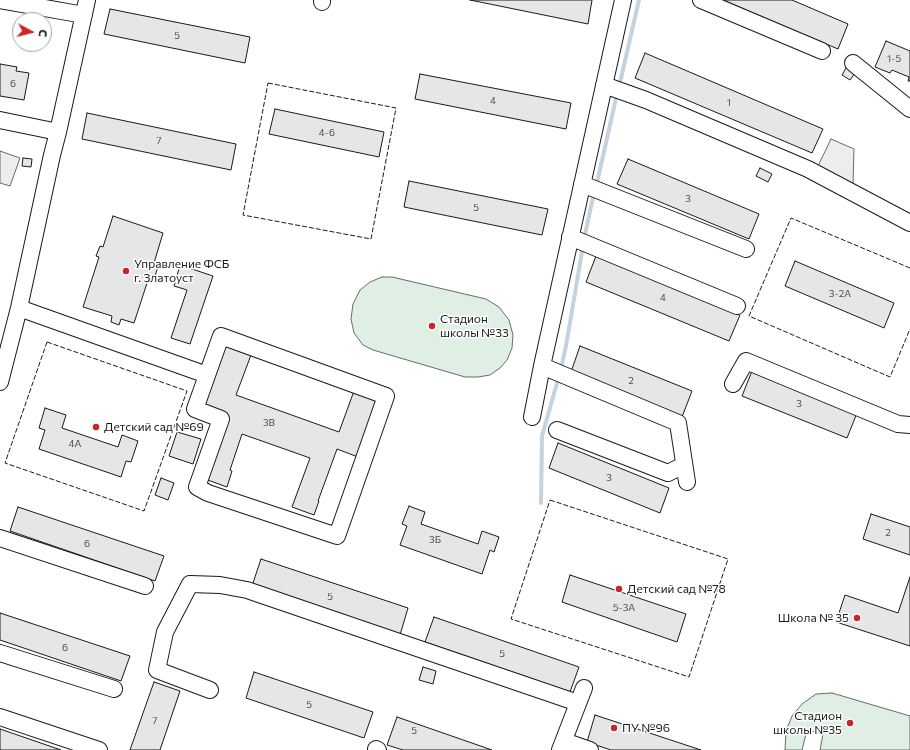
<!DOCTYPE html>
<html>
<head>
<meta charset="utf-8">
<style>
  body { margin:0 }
  #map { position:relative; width:910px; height:750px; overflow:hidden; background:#fff; font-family:Commissioner,sans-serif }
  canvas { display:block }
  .north { position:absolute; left:12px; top:12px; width:40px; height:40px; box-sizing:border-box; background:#fff; border:1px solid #a3a3a3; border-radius:50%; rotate:97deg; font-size:11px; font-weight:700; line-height:16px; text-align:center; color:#1a1a1a }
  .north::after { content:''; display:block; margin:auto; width:14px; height:18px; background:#c62828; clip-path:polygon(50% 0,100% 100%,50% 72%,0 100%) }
</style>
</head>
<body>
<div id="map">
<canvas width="910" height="750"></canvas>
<div class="north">С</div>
</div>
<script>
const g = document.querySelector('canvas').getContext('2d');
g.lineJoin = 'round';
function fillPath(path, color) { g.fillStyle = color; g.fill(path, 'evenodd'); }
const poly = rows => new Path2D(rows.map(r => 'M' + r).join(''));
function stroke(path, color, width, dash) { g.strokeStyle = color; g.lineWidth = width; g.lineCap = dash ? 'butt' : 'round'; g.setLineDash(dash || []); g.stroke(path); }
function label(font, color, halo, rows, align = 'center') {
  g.font = font + ' Commissioner,sans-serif'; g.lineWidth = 3; g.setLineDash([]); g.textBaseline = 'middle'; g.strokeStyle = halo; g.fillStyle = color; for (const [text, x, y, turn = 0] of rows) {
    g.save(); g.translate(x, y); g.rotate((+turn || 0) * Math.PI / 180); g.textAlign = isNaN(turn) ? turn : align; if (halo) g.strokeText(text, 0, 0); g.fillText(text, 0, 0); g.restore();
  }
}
const green = poly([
  [382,277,392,277,486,299,499,307,509,320,513,335,512,348,507,360,500,368,490,375,478,377,465,377,373,350,363,345,354,333,351,319,353,304,360,290,370,282,382,277],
  [832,693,910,716,910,750,820,750,823,734,807,730,802,750,785,750,786,731,792,716,802,704,816,694,832,693]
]);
const parking = poly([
  [831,139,854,149,853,184,818,166,831,139],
  [0,151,20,158,10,186,0,183,0,151]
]);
const stream = poly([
  [619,87,639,0],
  [596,187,617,94],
  [584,239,594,193],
  [561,369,566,346,583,246],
  [541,503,542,436,559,376]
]);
const building = poly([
  [470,0,592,0,588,24,470,0],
  [723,0,792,0,848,24,838,49,723,0],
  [110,9,250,37,245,63,104,34,110,9],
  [886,41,910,51,910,81,908,81,909,77,892,70,890,73,875,67,886,41],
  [645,53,823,129,812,153,635,78,645,53],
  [0,64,17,67,16,71,29,73,24,100,0,96,0,64],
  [846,68,855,73,850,80,842,75,846,68],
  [420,74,571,103,566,129,415,99,420,74],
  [275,109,384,132,379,157,269,134,275,109],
  [87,113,236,144,231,170,82,139,87,113],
  [23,158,32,159,31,167,22,166,23,158],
  [628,159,759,214,749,239,617,184,628,159],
  [760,168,772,174,768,182,756,176,760,168],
  [409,181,548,209,542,235,404,207,409,181],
  [113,216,163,233,154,263,159,264,154,279,149,277,134,323,121,319,119,325,111,322,112,316,83,307,99,257,96,256,100,246,103,247,113,216],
  [596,256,740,315,729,341,586,282,596,256],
  [795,261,894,303,884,328,785,286,795,261],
  [180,265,213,276,190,344,171,338,187,290,174,286,180,265],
  [225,346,251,355,236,395,339,432,354,391,379,400,358,457,337,449,318,501,319,501,314,515,292,507,310,458,242,434,230,470,232,471,227,487,205,479,228,414,204,406,225,346],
  [580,346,692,391,682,417,571,372,580,346],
  [752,371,857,413,847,438,742,396,752,371],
  [45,408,66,415,62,428,118,447,122,435,138,441,131,462,126,461,121,477,39,449,45,430,39,428,45,408],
  [177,432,201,439,193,464,169,456,177,432],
  [558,443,669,488,660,513,549,468,558,443],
  [161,478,174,483,168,500,155,495,161,478],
  [409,506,425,512,421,524,478,544,482,531,499,537,494,552,490,550,482,574,400,545,407,526,402,524,409,506],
  [18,507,164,556,155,581,10,531,18,507],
  [871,514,910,527,910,555,863,539,871,514],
  [261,559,408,608,400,635,252,586,261,559],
  [570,575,686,614,677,642,562,602,570,575],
  [910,577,910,646,836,622,845,595,898,613,910,577],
  [0,613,130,656,121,681,0,640,0,613],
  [434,617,579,667,570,692,425,642,434,617],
  [423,667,436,671,433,684,419,680,423,667],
  [254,672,373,712,364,738,246,698,254,672],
  [154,682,180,691,160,750,130,750,154,682],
  [595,715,701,750,611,750,587,742,595,715],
  [397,717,492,750,403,750,387,745,397,717],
  [0,729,61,750,0,750,0,729]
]);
const minor = poly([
  [0,0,84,15],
  [701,0,822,51],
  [322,2,322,0],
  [853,63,910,109],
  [604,85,646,100,808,169,910,223],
  [0,120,58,132],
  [582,184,746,249],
  [570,237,737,306],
  [19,308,207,375],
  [221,336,386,396,337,536,208,493,197,487,221,419,195,409,221,336],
  [542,366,678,423,687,482],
  [0,382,19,308,52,155,58,132,87,0],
  [733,384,746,361,898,424,910,425],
  [532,417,542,366,623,0],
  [557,430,668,473,684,465],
  [0,538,145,586],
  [0,653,114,689],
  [210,690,157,670,165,632,190,584,220,585,247,590,578,703],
  [0,717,99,750],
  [564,741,590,750],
  [376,749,378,750],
  [560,750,584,688]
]);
const fence = poly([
  [268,83,396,108,371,239,243,215,268,83],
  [910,268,791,218,749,316,890,377,910,329],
  [47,342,187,391,144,511,5,463,47,342],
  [550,500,728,559,689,677,511,619,550,500]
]);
const markers = [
  [126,271,4,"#c62828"],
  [432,326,4,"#c62828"],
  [96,427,4,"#c62828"],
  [619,589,4,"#c62828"],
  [857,618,4,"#c62828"],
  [850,723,4,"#c62828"],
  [614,728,4,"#c62828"]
];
const numberNames = [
  ["5",177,36],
  ["1-5",894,59],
  ["6",13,84],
  ["4",493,101],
  ["1",729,103],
  ["4-6",327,133],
  ["7",159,141],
  ["3",688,199],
  ["5",476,208],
  ["3-2А",840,294],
  ["4",663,298],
  ["2",631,381],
  ["3",799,404],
  ["3В",269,423],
  ["4А",75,444],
  ["3",609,478],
  ["2",888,533],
  ["3Б",435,540],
  ["6",87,544],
  ["5",330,597],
  ["5-3А",624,608],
  ["6",65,648],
  ["5",502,654],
  ["5",309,705],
  ["7",155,721],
  ["5",414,731]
];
const poiNames = [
  ["Управление ФСБ",134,264],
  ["г. Златоуст",134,278],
  ["Стадион",440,319],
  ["школы №33",440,333],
  ["Детский сад №69",104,427],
  ["Детский сад №78",627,589],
  ["Школа № 35",849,618,"right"],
  ["Стадион",842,716,"right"],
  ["школы №35",842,730,"right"],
  ["ПУ №96",622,728]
];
fillPath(green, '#e0efe3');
stroke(green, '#6a6a6a', 1);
fillPath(parking, '#ededed');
stroke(parking, '#6a6a6a', 1);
stroke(stream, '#c6d2dc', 4);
fillPath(building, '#e6e6e6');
stroke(building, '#1a1a1a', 1);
stroke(minor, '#1a1a1a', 18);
stroke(minor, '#fff', 16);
stroke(fence, '#1a1a1a', 1, [5, 2]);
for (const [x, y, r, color] of markers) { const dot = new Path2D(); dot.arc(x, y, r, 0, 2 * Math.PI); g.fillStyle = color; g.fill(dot); stroke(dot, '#fff', 1.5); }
label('10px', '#4d4d4d', null, numberNames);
label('12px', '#1a1a1a', '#fff', poiNames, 'left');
</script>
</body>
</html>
